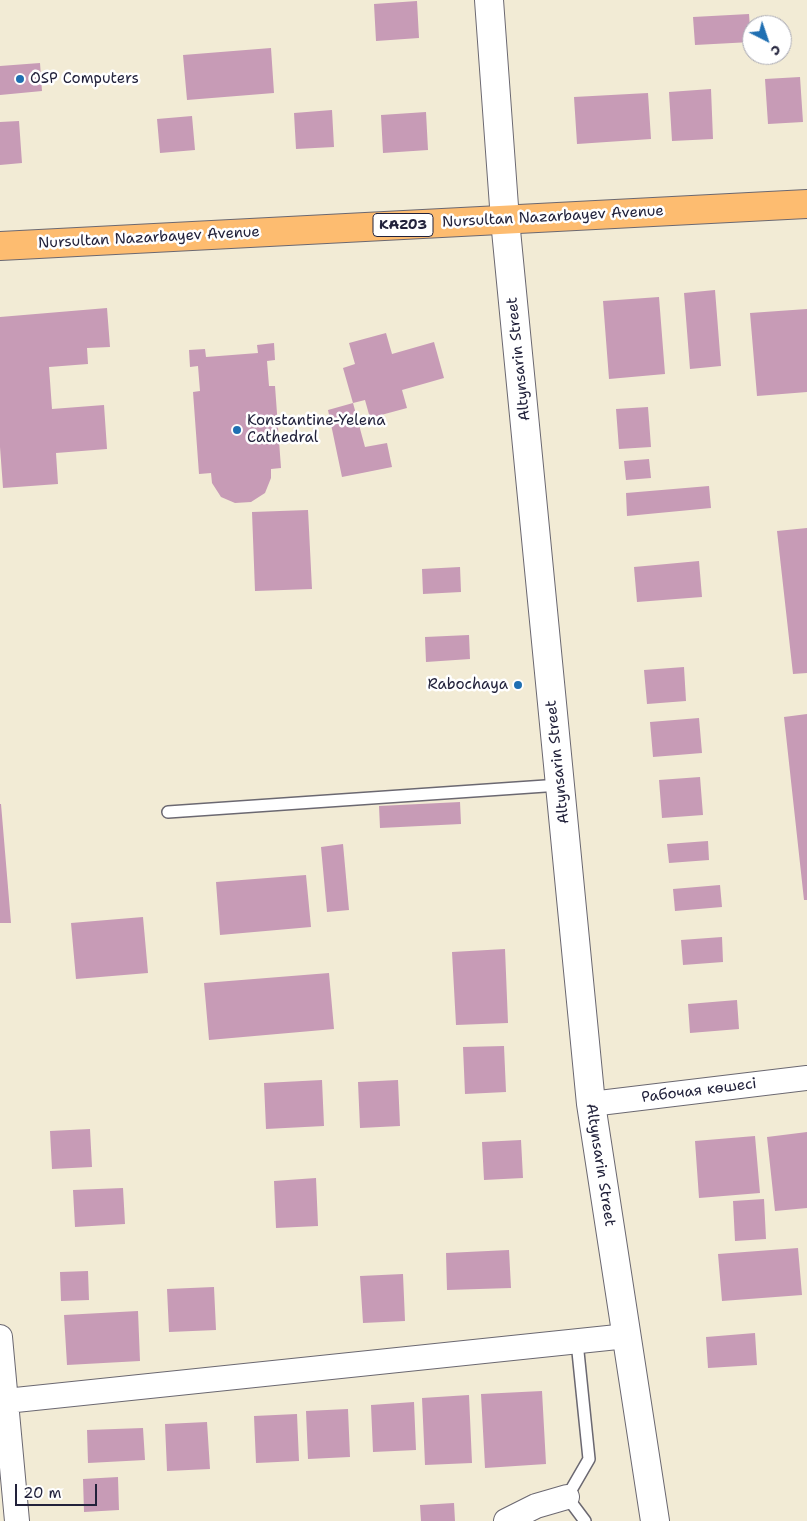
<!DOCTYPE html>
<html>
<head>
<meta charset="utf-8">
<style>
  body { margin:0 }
  #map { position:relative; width:807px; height:1521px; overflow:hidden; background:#f2ebd5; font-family:"Shantell Sans",sans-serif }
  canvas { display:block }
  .north { position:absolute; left:742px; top:15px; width:50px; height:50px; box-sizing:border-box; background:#fff; border:1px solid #a7a7b1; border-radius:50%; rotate:139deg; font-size:14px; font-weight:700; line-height:20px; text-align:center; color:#22223b }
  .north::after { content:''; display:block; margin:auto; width:18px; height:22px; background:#1f6fb2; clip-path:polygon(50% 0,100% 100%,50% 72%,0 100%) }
  .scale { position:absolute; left:15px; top:1484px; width:82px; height:22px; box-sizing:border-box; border:2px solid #22223b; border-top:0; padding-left:6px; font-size:15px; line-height:18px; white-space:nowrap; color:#22223b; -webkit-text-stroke:4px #fff; paint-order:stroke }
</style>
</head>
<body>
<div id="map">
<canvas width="807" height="1521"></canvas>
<div class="north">С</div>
<div class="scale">20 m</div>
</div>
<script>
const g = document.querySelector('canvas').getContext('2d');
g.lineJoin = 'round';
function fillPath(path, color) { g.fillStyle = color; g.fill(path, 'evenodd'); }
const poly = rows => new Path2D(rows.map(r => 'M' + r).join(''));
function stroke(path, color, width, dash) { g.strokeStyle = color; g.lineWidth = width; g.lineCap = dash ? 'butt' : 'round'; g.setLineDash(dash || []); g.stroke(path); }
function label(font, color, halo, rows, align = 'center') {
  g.font = font + ' "Shantell Sans",sans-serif'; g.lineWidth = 5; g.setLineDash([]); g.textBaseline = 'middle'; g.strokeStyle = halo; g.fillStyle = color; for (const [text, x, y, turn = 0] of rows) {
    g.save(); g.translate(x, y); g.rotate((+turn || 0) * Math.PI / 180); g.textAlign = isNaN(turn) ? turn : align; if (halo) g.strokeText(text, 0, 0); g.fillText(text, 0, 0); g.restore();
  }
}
const building = poly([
  [417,1,419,38,376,41,374,4],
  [749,14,751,42,695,45,693,17],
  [271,48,274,93,187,100,183,55],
  [40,63,42,91,0,95,0,66],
  [800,77,803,122,768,124,765,79],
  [711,89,713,139,672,141,669,92],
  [648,93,651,139,577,144,574,97],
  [332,110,334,147,296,149,294,113],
  [426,112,428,150,383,153,381,115],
  [192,116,195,150,160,153,157,119],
  [19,121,22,163,0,165,0,122],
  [715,290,721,366,690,369,684,293],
  [659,297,665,374,609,379,603,301],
  [107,308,110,347,87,348,88,364,49,367,52,409,104,405,107,449,56,453,58,484,3,488,0,447,0,317],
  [807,309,807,392,757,396,750,313],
  [386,333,392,354,434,342,444,378,402,390,407,408,370,418,365,400,353,403,343,368,355,364,349,343],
  [274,343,275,360,267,361,269,386,275,386,281,468,271,469,271,478,265,493,251,502,235,503,221,497,212,483,211,473,199,474,193,392,200,391,198,366,190,367,189,350,205,349,206,357,258,353,257,345],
  [353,403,365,447,387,443,392,467,342,477,328,410],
  [648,407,651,447,619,449,616,409],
  [649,459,651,478,626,480,624,461],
  [709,486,711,508,627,516,626,493],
  [308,510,312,589,255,591,252,512],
  [807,528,807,673,793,674,777,531],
  [699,561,702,597,637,602,634,567],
  [460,567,461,592,423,594,422,569],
  [469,635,470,659,426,662,425,637],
  [684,667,686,701,647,704,644,670],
  [807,714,807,900,804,900,784,717],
  [699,718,702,753,653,757,650,722],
  [700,777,703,815,662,818,659,780],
  [460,802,461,824,380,828,379,806],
  [0,804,1,804,11,923,0,923],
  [708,841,709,860,669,863,667,844],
  [343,844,349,910,327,912,321,847],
  [306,875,311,927,220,935,216,882],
  [720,885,722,907,675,911,673,889],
  [143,917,148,973,76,979,71,923],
  [722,937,723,962,683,965,681,940],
  [505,949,508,1023,456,1025,452,952],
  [329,973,334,1029,209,1040,204,983],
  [737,1000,739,1029,690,1033,688,1004],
  [504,1046,506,1092,465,1094,463,1047],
  [322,1080,324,1126,266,1129,264,1083],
  [398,1080,400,1126,360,1128,358,1082],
  [90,1129,92,1167,52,1169,50,1131],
  [807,1132,807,1208,775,1211,767,1137],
  [755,1136,760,1193,699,1198,695,1141],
  [521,1140,523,1178,484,1180,482,1142],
  [316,1178,318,1226,276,1228,274,1181],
  [123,1188,125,1224,75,1227,73,1190],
  [764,1199,766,1239,735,1241,733,1201],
  [798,1248,802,1295,722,1301,718,1254],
  [509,1250,511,1288,447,1290,446,1253],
  [88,1271,89,1300,61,1301,60,1272],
  [403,1274,405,1321,363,1323,360,1276],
  [214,1287,216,1330,169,1332,167,1289],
  [138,1311,140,1361,67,1365,64,1315],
  [755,1333,757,1365,708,1368,706,1337],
  [542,1391,546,1464,485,1468,481,1394],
  [469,1395,472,1463,425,1465,422,1398],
  [414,1402,416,1450,373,1452,371,1405],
  [348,1409,350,1457,308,1459,306,1411],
  [297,1414,299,1461,256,1463,254,1416],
  [207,1422,210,1469,167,1471,165,1424],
  [143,1428,145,1460,88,1463,87,1430],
  [118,1477,119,1510,84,1512,83,1479],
  [454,1503,455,1521,421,1521,420,1505]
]);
const service = poly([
  [168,812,560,785],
  [577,1342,589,1459,567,1497,585,1521]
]);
const minor = poly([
  [591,1104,807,1078],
  [0,1337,17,1521],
  [6,1401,627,1336],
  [506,1521,536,1506,567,1497]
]);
const tertiary = poly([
  [489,0,505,220,591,1104,655,1521]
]);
const primary = poly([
  [0,246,807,204]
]);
const markers = [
  [20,79,5,"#1f6fb2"],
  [237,430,5,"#1f6fb2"],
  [518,685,5,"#1f6fb2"]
];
const shields = [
  [403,225,60]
];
const shieldNames = [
  ["KАZ03",403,225]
];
const poiNames = [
  ["OSP Computers",30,79],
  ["Konstantine-Yelena",247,421],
  ["Cathedral",247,438],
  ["Rabochaya",508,685,"right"]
];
const streetNames = [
  ["Nursultan Nazarbayev Avenue",553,217,-3],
  ["Nursultan Nazarbayev Avenue",149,238,-3],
  ["Altynsarin Street",519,359,-96],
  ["Altynsarin Street",558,762,-96],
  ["Рабочая көшесі",699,1091,-7],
  ["Altynsarin Street",600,1165,81]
];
fillPath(building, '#c79bb6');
stroke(service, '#6b6871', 14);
stroke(minor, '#6b6871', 26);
stroke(tertiary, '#6b6871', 30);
stroke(primary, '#6b6871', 30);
stroke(service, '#fff', 11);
stroke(minor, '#fff', 24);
stroke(tertiary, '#fff', 28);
stroke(primary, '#fdbc70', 28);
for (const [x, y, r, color] of markers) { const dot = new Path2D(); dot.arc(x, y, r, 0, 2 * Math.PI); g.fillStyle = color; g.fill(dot); stroke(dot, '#fff', 2); }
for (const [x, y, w] of shields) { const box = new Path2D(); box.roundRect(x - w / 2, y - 11.5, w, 23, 4); g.fillStyle = '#fff'; g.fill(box); stroke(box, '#22223b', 1); }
label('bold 14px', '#22223b', null, shieldNames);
label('15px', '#22223b', '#fff', poiNames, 'left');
label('15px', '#22223b', '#fff', streetNames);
</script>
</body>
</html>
